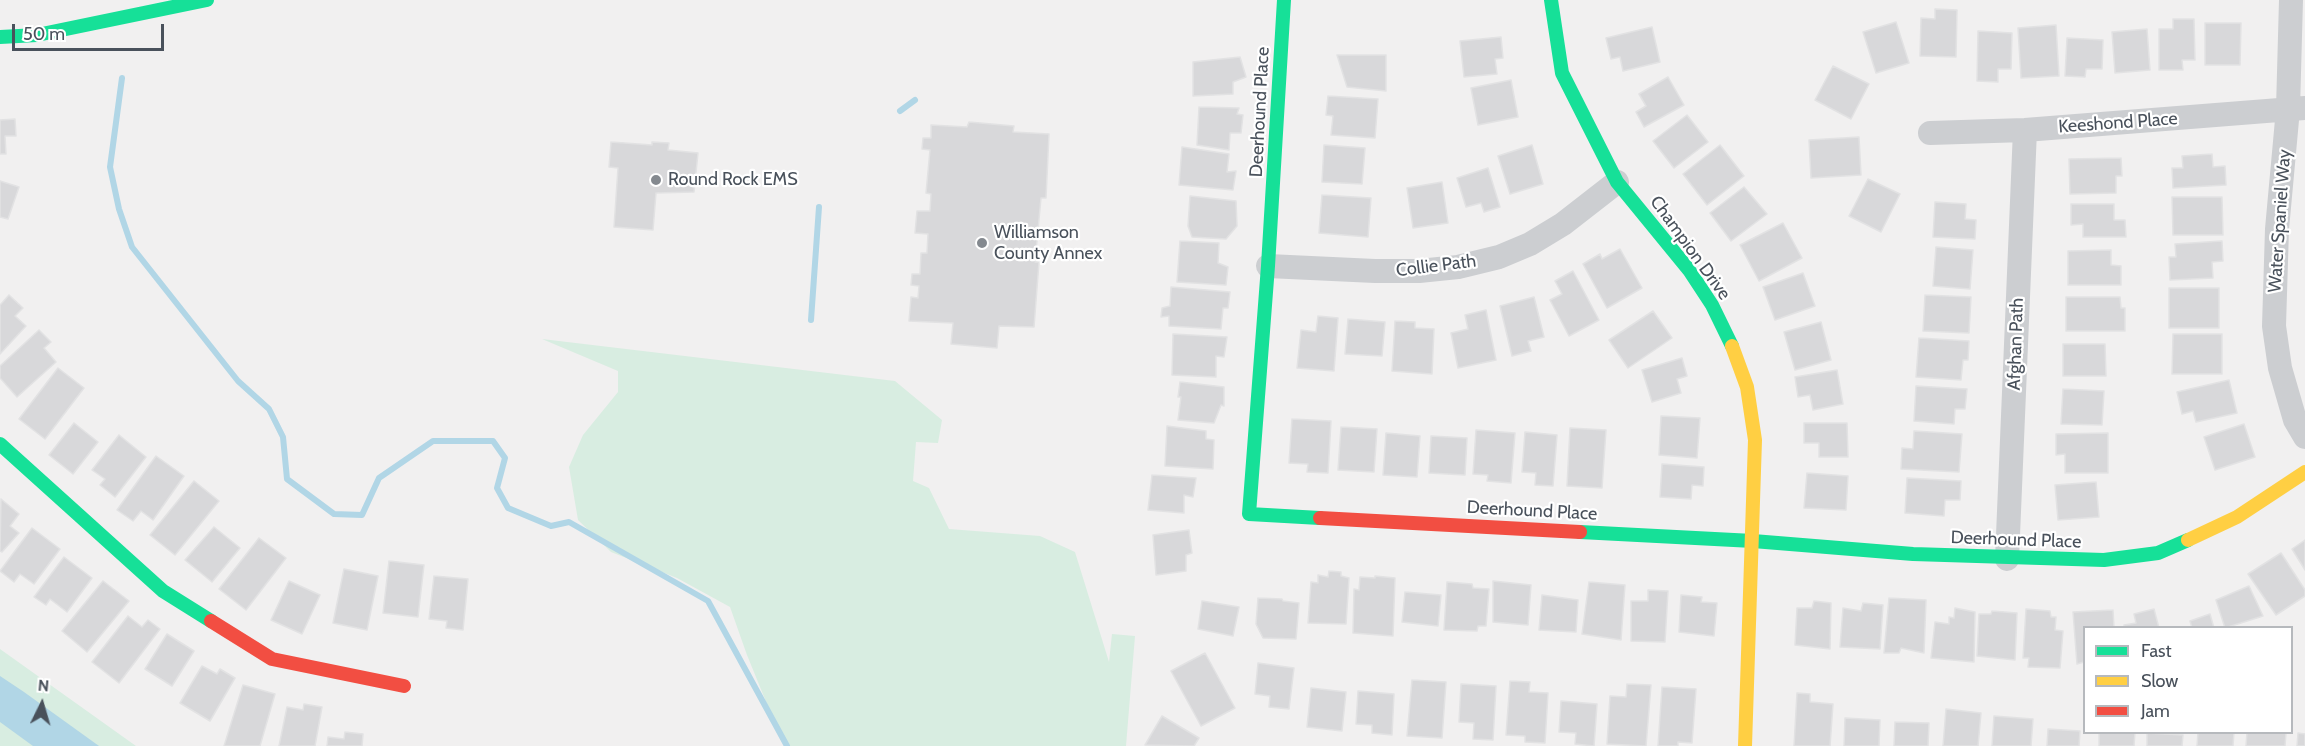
<!DOCTYPE html>
<html>
<head>
<meta charset="utf-8">
<style>
  body { margin:0 }
  #map { position:relative; width:2305px; height:746px; overflow:hidden; background:#f1f0f0; font-family:Cabin,sans-serif }
  canvas { display:block }
  .legend { position:absolute; left:2083px; top:626px; width:210px; height:108px; box-sizing:border-box; background:#fff; border:2px solid #b6b9bd; margin:0; padding:8px 10px; list-style:none; font-size:18px; color:#49515b }
  .legend li { display:flex; align-items:center; gap:12px; height:30px }
  .legend b { width:30px; border:2px solid #b6b9bd }
  .north { position:absolute; left:12px; top:674px; width:60px; height:60px; -webkit-text-stroke:4px #fff; paint-order:stroke; rotate:5deg; font-size:16px; font-weight:700; line-height:24px; text-align:center; color:#49515b }
  .north::after { content:''; display:block; margin:auto; width:21px; height:27px; background:#49515b; clip-path:polygon(50% 0,100% 100%,50% 72%,0 100%) }
  .scale { position:absolute; left:12px; top:24px; width:152px; height:27px; box-sizing:border-box; border:3px solid #49515b; border-top:0; padding-left:8px; font-size:18px; line-height:21px; white-space:nowrap; color:#49515b; -webkit-text-stroke:4px #fff; paint-order:stroke }
</style>
</head>
<body>
<div id="map">
<canvas width="2305" height="746"></canvas>
<ul class="legend">
<li><b style="height:8px;background:#16e098"></b>Fast</li>
<li><b style="height:8px;background:#ffcf43"></b>Slow</li>
<li><b style="height:8px;background:#f24e42"></b>Jam</li>
</ul>
<div class="north">N</div>
<div class="scale">50 m</div>
</div>
<script>
const g = document.querySelector('canvas').getContext('2d');
g.lineJoin = 'round';
function fillPath(path, color) { g.fillStyle = color; g.fill(path, 'evenodd'); }
const poly = rows => new Path2D(rows.map(r => 'M' + r).join(''));
function stroke(path, color, width, dash) { g.strokeStyle = color; g.lineWidth = width; g.lineCap = dash ? 'butt' : 'round'; g.setLineDash(dash || []); g.stroke(path); }
function label(font, color, halo, rows, align = 'center') {
  g.font = font + ' Cabin,sans-serif'; g.lineWidth = 4.5; g.setLineDash([]); g.textBaseline = 'middle'; g.strokeStyle = halo; g.fillStyle = color; for (const [text, x, y, turn = 0] of rows) {
    g.save(); g.translate(x, y); g.rotate((+turn || 0) * Math.PI / 180); g.textAlign = isNaN(turn) ? turn : align; if (halo) g.strokeText(text, 0, 0); g.fillText(text, 0, 0); g.restore();
  }
}
const green = poly([
  [542,339,895,381,942,420,938,443,916,442,913,481,929,488,949,529,1040,536,1075,552,1109,662,1112,634,1135,636,1126,746,784,746,747,655,730,607,677,578,611,552,578,520,569,467,583,435,618,392,618,371],
  [0,649,136,746,0,746]
]);
const water = poly([
  [0,676,24,692,99,746,33,746,0,722]
]);
const stream = poly([
  [122,78,110,167,119,209,132,247,238,381,269,409,283,437,287,479,334,514,362,515,379,478,433,441,493,441,505,458,497,488,508,508,551,526,569,522,708,601,787,746],
  [900,111,915,100],
  [811,320,819,207]
]);
const building = poly([
  [1935,9,1957,10,1956,57,1920,56,1921,18,1935,19,1935,9],
  [2173,19,2194,19,2195,60,2182,60,2183,70,2159,70,2159,29,2173,29,2173,19],
  [1896,22,1909,63,1876,73,1863,32,1896,22],
  [2205,23,2241,23,2240,65,2205,65,2205,23],
  [2056,25,2059,76,2021,78,2018,28,2056,25],
  [1652,27,1660,62,1623,71,1620,57,1611,59,1606,38,1652,27],
  [2147,29,2150,70,2115,73,2112,32,2147,29],
  [1978,31,2012,33,2011,69,1998,69,1998,82,1977,81,1978,31],
  [1501,37,1503,58,1495,59,1497,74,1464,77,1460,41,1501,37],
  [2067,38,2103,40,2102,69,2086,69,2085,77,2065,76,2067,38],
  [1337,55,1386,55,1386,91,1347,87,1337,55],
  [1240,57,1246,77,1233,82,1233,94,1193,96,1193,62,1240,57],
  [1833,66,1869,84,1851,119,1815,100,1833,66],
  [1668,77,1684,105,1644,127,1636,112,1646,106,1639,94,1668,77],
  [1511,80,1518,117,1478,125,1471,88,1511,80],
  [1328,96,1378,99,1375,138,1331,135,1333,116,1326,115,1328,96],
  [1199,107,1239,108,1237,114,1243,115,1241,133,1230,133,1229,150,1197,145,1199,107],
  [1687,115,1708,142,1674,168,1653,141,1687,115],
  [15,119,16,136,5,136,6,154,0,154,0,120,15,119],
  [969,122,1014,126,1013,132,1049,134,1046,198,1041,198,1035,262,1039,262,1034,327,999,326,997,348,951,344,953,323,909,321,911,297,918,298,919,286,911,285,912,274,920,274,921,253,927,253,928,234,915,233,917,211,930,211,931,194,926,193,930,150,922,149,923,138,931,138,931,125,967,127,969,122],
  [1859,137,1861,175,1811,178,1809,140,1859,137],
  [611,142,652,145,652,142,669,143,668,150,698,153,694,192,656,193,653,230,614,227,618,168,609,167,611,142],
  [1324,145,1365,148,1362,184,1322,182,1324,145],
  [1532,145,1543,184,1510,194,1498,156,1532,145],
  [1720,145,1744,176,1707,205,1683,174,1720,145],
  [1182,147,1229,154,1227,172,1236,171,1233,190,1179,185,1182,147],
  [2212,154,2213,167,2225,166,2226,185,2173,188,2172,168,2183,168,2182,156,2212,154],
  [2121,158,2122,176,2116,176,2116,193,2070,194,2069,159,2121,158],
  [1488,168,1500,207,1484,212,1481,203,1466,207,1457,178,1488,168],
  [1868,179,1900,194,1881,232,1849,216,1868,179],
  [0,181,19,187,8,219,0,217,0,181],
  [1442,182,1448,223,1413,228,1407,188,1442,182],
  [1744,187,1767,214,1731,241,1710,213,1744,187],
  [1322,195,1371,198,1368,237,1319,233,1322,195],
  [1190,196,1236,201,1237,226,1226,239,1192,237,1188,226,1190,196],
  [2172,197,2222,197,2223,235,2173,235,2172,197],
  [1935,202,1966,204,1965,219,1976,220,1975,239,1933,237,1935,202],
  [2071,204,2114,204,2114,220,2125,220,2126,237,2083,237,2083,224,2071,225,2071,204],
  [1783,223,1802,258,1759,281,1740,245,1783,223],
  [1180,241,1219,243,1218,263,1228,267,1226,285,1177,282,1180,241],
  [2222,241,2223,261,2212,262,2213,278,2170,280,2169,257,2176,257,2175,244,2222,241],
  [1936,247,1973,250,1970,289,1933,286,1936,247],
  [1620,249,1642,288,1607,308,1583,264,1600,254,1602,259,1620,249],
  [2111,250,2111,265,2121,266,2121,285,2068,285,2068,251,2111,250],
  [1573,271,1599,320,1569,336,1550,300,1562,294,1555,281,1573,271],
  [1803,273,1815,306,1775,320,1763,287,1803,273],
  [1171,287,1230,292,1228,308,1223,308,1221,329,1169,326,1169,316,1161,317,1162,308,1170,306,1171,287],
  [2169,288,2219,288,2219,328,2169,328,2169,288],
  [9,295,23,308,15,316,26,326,0,354,0,305,9,295],
  [1925,295,1971,297,1969,333,1923,331,1925,295],
  [1534,297,1544,337,1528,341,1531,351,1512,356,1500,306,1534,297],
  [2066,297,2120,297,2121,308,2125,308,2125,331,2066,331,2066,297],
  [1486,310,1496,360,1458,368,1451,333,1468,329,1465,315,1486,310],
  [1653,311,1672,338,1628,368,1609,340,1653,311],
  [1318,316,1338,318,1334,371,1297,368,1301,330,1316,332,1318,316],
  [1348,319,1385,322,1382,356,1345,354,1348,319],
  [1395,321,1415,322,1415,328,1434,329,1432,374,1392,371,1395,321],
  [1821,322,1831,360,1795,370,1784,332,1821,322],
  [39,330,51,342,44,348,56,362,17,397,0,378,0,366,39,330],
  [1173,334,1227,337,1224,357,1216,356,1216,377,1172,375,1173,334],
  [2173,334,2222,334,2222,374,2172,374,2173,334],
  [1919,338,1969,341,1968,360,1963,360,1961,380,1916,377,1919,338],
  [2063,344,2105,344,2106,376,2063,376,2063,344],
  [1682,358,1687,376,1677,379,1681,393,1652,402,1642,370,1682,358],
  [58,368,84,388,45,439,19,419,58,368],
  [1837,370,1843,404,1813,410,1810,395,1798,397,1795,377,1837,370],
  [2229,380,2237,413,2196,422,2193,411,2182,414,2177,392,2229,380],
  [1180,382,1224,387,1224,406,1221,405,1214,423,1178,420,1181,397,1178,397,1180,382],
  [1916,386,1967,389,1965,409,1955,409,1954,424,1914,421,1916,386],
  [2063,389,2104,391,2102,425,2061,424,2063,389],
  [1661,416,1700,418,1697,458,1659,455,1661,416],
  [1292,419,1331,421,1328,473,1307,472,1308,464,1289,463,1292,419],
  [74,423,98,442,73,474,49,455,74,423],
  [1804,423,1847,423,1848,457,1819,457,1819,443,1804,443,1804,423],
  [2244,424,2255,457,2215,470,2204,437,2244,424],
  [1167,426,1206,431,1206,439,1214,440,1213,469,1165,466,1167,426],
  [1341,427,1377,429,1374,472,1338,470,1341,427],
  [1570,428,1606,430,1602,488,1567,486,1570,428],
  [1476,430,1515,433,1511,483,1487,481,1488,475,1473,474,1476,430],
  [1914,431,1962,434,1959,472,1901,469,1902,448,1913,449,1914,431],
  [1525,432,1557,435,1553,486,1535,485,1536,473,1522,472,1525,432],
  [1386,433,1420,436,1417,477,1383,475,1386,433],
  [2108,433,2108,473,2065,473,2065,454,2056,455,2056,434,2108,433],
  [119,435,146,457,115,497,100,485,105,479,92,470,119,435],
  [1431,436,1467,438,1465,475,1429,473,1431,436],
  [156,456,184,476,153,520,141,511,133,521,117,510,156,456],
  [1662,464,1704,467,1703,486,1692,485,1691,499,1660,497,1662,464],
  [1807,473,1848,476,1846,510,1804,508,1807,473],
  [1152,475,1196,478,1193,497,1184,495,1184,513,1148,510,1152,475],
  [1907,478,1961,481,1960,500,1945,500,1944,516,1905,513,1907,478],
  [194,481,219,501,175,555,150,535,194,481],
  [2096,482,2099,517,2058,520,2055,485,2096,482],
  [1,499,19,514,10,526,19,533,2,552,0,551,1,499],
  [214,527,240,548,212,582,185,560,214,527],
  [32,528,60,549,34,584,20,574,14,582,0,571,32,528],
  [1189,530,1192,553,1186,555,1186,571,1156,575,1153,535,1189,530],
  [259,538,286,558,246,610,219,589,259,538],
  [2305,540,2305,570,2292,549,2305,540],
  [2281,553,2305,590,2305,596,2276,615,2248,574,2281,553],
  [64,557,92,578,67,612,50,599,46,605,34,597,64,557],
  [389,561,424,565,418,617,383,613,389,561],
  [344,569,378,576,367,630,333,623,344,569],
  [1329,571,1341,572,1341,576,1349,578,1346,624,1308,623,1311,582,1318,583,1318,575,1328,577,1329,571],
  [434,576,468,579,463,630,446,628,447,621,429,619,434,576],
  [1375,576,1395,578,1393,636,1353,633,1354,589,1359,590,1360,577,1375,578,1375,576],
  [103,581,129,601,87,652,62,631,103,581],
  [289,581,320,595,302,634,271,620,289,581],
  [1493,581,1531,585,1528,625,1493,622,1493,581],
  [1447,582,1472,584,1473,588,1489,589,1486,626,1478,626,1477,631,1444,630,1447,582],
  [1589,582,1625,585,1621,640,1582,634,1589,582],
  [2249,586,2263,616,2225,628,2216,600,2249,586],
  [1648,590,1668,591,1665,642,1631,641,1631,601,1648,601,1648,590],
  [1405,592,1441,595,1438,626,1402,622,1405,592],
  [1542,595,1578,600,1576,632,1539,630,1542,595],
  [1681,595,1702,597,1701,602,1717,603,1714,636,1679,632,1681,595],
  [1258,598,1282,599,1283,601,1299,603,1296,639,1263,638,1256,624,1258,598],
  [1889,598,1926,600,1924,653,1901,648,1899,653,1884,653,1889,598],
  [1202,601,1239,607,1233,636,1198,629,1202,601],
  [1814,601,1831,603,1830,649,1795,645,1797,608,1812,608,1814,601],
  [1863,603,1883,605,1880,649,1840,647,1843,608,1861,611,1863,603],
  [1955,608,1975,612,1974,662,1931,658,1935,622,1949,624,1949,617,1954,618,1955,608],
  [2026,609,2050,611,2051,617,2056,617,2055,630,2063,631,2060,668,2028,667,2029,658,2023,658,2026,609],
  [2154,609,2159,628,2124,628,2124,625,2136,623,2134,614,2154,609],
  [2113,610,2114,628,2084,628,2084,662,2077,664,2073,612,2113,610],
  [1992,611,2017,613,2015,660,1977,656,1979,614,1991,614,1992,611],
  [2210,614,2214,628,2192,628,2190,621,2210,614],
  [128,616,142,627,148,620,160,629,119,683,92,662,128,616],
  [167,634,194,651,172,686,145,669,167,634],
  [1205,653,1235,708,1201,726,1171,671,1205,653],
  [1258,663,1294,668,1289,709,1269,707,1270,696,1255,694,1258,663],
  [202,666,217,674,220,669,235,678,210,721,180,703,202,666],
  [1412,680,1446,682,1442,738,1407,736,1412,680],
  [1510,681,1530,682,1529,692,1548,693,1545,743,1525,742,1525,736,1506,735,1510,681],
  [1461,684,1496,686,1493,740,1473,739,1474,723,1459,722,1461,684],
  [1627,684,1651,685,1646,746,1607,744,1610,696,1626,697,1627,684],
  [243,685,275,694,260,746,224,746,243,685],
  [1662,687,1696,689,1692,743,1678,742,1678,746,1658,746,1662,687],
  [1311,688,1346,692,1342,731,1307,727,1311,688],
  [1358,691,1394,694,1392,735,1372,733,1372,725,1356,724,1358,691],
  [1797,693,1810,694,1810,702,1833,704,1830,746,1794,746,1797,693],
  [1561,701,1597,704,1594,746,1575,744,1576,733,1559,732,1561,701],
  [304,704,322,707,315,746,279,746,287,707,303,710,304,704],
  [1946,709,1981,713,1978,746,1943,746,1946,709],
  [1162,716,1199,738,1194,746,1145,745,1162,716],
  [1994,716,2033,719,2031,746,1992,746,1994,716],
  [1845,718,1880,720,1879,746,1844,746,1845,718],
  [1895,722,1929,723,1928,746,1894,746,1895,722],
  [2048,729,2080,731,2079,746,2047,746,2048,729],
  [345,732,363,734,362,746,327,746,328,737,344,739,345,732],
  [2099,732,2135,732,2134,746,2099,746,2099,732],
  [2198,732,2234,732,2233,746,2197,746,2198,732],
  [2247,732,2286,733,2285,746,2246,746,2247,732],
  [2147,733,2183,735,2182,746,2147,746,2147,733],
  [2298,733,2305,734,2305,746,2297,746,2298,733]
]);
const street = poly([
  [2291,0,2288,109,2277,229,2274,326,2280,368,2295,420,2305,437],
  [1930,133,2025,130,2305,108],
  [1268,266,1375,271,1419,271,1458,267,1499,257,1530,244,1563,224,1617,182],
  [2007,559,2025,130]
]);
const fast = poly([
  [1284,0,1268,266,1249,514,1320,518],
  [1551,0,1562,73,1617,182,1689,270,1712,305,1732,346],
  [0,37,37,35,207,0],
  [0,444,163,591,211,621],
  [1580,532,1753,541,1913,554,2104,560,2158,553,2188,540]
]);
const slow = poly([
  [1732,346,1747,387,1755,440,1745,746],
  [2188,540,2237,517,2305,472]
]);
const jam = poly([
  [1320,518,1580,532],
  [211,621,272,659,404,686]
]);
const markers = [
  [656,180,6,"#84898f"],
  [982,243,6,"#84898f"]
];
const streetNames = [
  ["Deerhound Place",1260,112,-87],
  ["Keeshond Place",2118,123,-4],
  ["Water Spaniel Way",2280,221,-86],
  ["Champion Drive",1690,248,54],
  ["Collie Path",1436,266,-7],
  ["Afghan Path",2016,344,-88],
  ["Deerhound Place",1532,511,3],
  ["Deerhound Place",2016,540,2]
];
const poiNames = [
  ["Round Rock EMS",668,180],
  ["Williamson",994,233],
  ["County Annex",994,254]
];
fillPath(green, '#d8ede1');
fillPath(water, '#b1d6e6');
stroke(stream, '#b1d6e6', 6);
fillPath(building, '#d8d8da');
stroke(building, '#e2e2e3', 1.5);
stroke(street, '#ccced1', 24);
stroke(fast, '#16e098', 14);
stroke(slow, '#ffcf43', 14);
stroke(jam, '#f24e42', 14);
for (const [x, y, r, color] of markers) { const dot = new Path2D(); dot.arc(x, y, r, 0, 2 * Math.PI); g.fillStyle = color; g.fill(dot); stroke(dot, '#fff', 2); }
label('18px', '#49515b', '#fff', streetNames);
label('18px', '#49515b', '#fff', poiNames, 'left');
</script>
</body>
</html>
